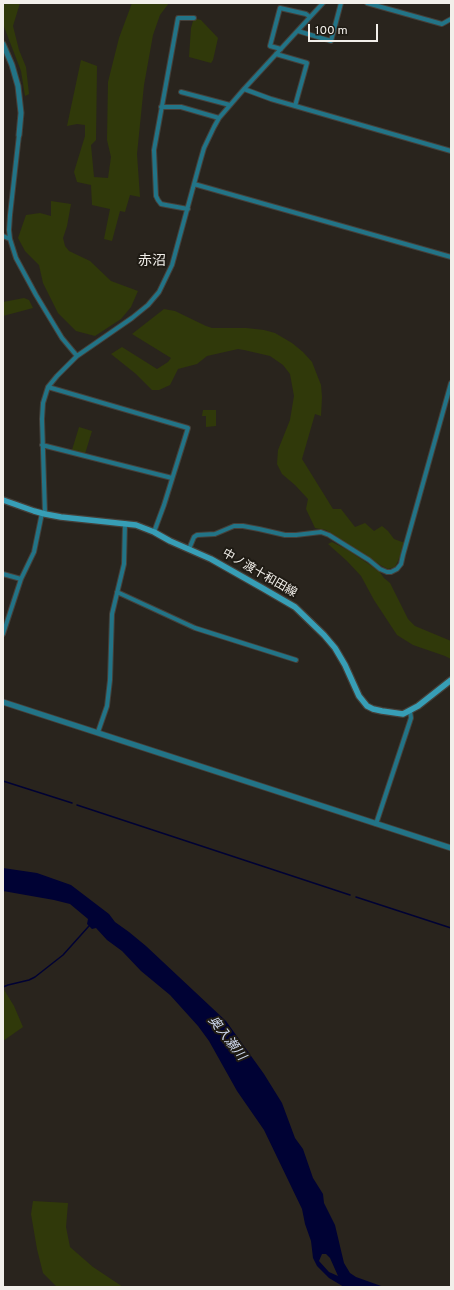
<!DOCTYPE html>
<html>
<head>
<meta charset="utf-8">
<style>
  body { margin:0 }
  #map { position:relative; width:454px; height:1290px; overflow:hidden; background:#29241d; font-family:Overpass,sans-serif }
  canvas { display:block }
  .frame { position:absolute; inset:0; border:4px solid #f2efea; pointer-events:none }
  .scale { position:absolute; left:308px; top:24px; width:70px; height:18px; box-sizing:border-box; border:2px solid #f2efea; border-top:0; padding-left:5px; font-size:12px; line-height:14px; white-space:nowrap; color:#f2efea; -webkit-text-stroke:3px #1f1b14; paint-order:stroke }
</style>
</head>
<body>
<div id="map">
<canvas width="454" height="1290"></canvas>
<div class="frame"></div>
<div class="scale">100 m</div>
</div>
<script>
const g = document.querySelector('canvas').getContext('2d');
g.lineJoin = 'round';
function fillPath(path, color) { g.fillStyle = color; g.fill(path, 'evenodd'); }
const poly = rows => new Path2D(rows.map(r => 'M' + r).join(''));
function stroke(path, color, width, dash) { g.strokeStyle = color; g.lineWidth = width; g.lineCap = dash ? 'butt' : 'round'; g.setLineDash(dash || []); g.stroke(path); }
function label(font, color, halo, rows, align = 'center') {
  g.font = font + ' Overpass,"Noto Sans JP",sans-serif'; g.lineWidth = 4; g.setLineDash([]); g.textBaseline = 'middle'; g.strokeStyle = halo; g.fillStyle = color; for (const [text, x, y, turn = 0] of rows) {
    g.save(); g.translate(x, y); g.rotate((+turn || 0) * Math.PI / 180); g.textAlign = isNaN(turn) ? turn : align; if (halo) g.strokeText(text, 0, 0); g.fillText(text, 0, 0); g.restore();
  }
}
const green = poly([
  [3,3,20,3,13,26,19,50,26,67,29,94,25,96,21,71,3,24],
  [132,3,169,3,160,15,153,35,144,85,137,154,140,197,130,195,125,212,120,211,112,241,104,239,110,209,92,205,91,185,77,182,74,172,85,136,85,125,77,124,67,126,81,60,97,66,96,140,91,145,94,177,108,178,111,157,107,140,108,82,119,38],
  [197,19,201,20,218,38,213,60,211,63,189,57,191,28,193,21],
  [51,201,71,204,67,226,63,238,65,246,69,251,90,261,111,281,138,291,131,307,121,319,95,336,76,331,58,313,43,283,39,265,25,251,18,238,26,215,40,213,51,216],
  [24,298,29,300,33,308,3,316,3,302],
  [164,309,175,311,206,326,212,328,246,328,264,330,275,333,292,343,303,352,312,362,321,385,322,397,321,416,315,414,302,459,333,509,341,509,355,527,365,523,374,531,382,526,388,531,394,539,405,543,398,561,395,567,388,569,382,566,326,530,315,528,306,509,308,499,295,485,282,474,277,464,278,450,290,420,294,396,290,374,283,365,270,356,244,350,238,349,207,356,197,364,178,369,170,385,159,390,152,390,136,374,111,354,122,347,157,369,168,362,171,358,132,334],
  [203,410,216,410,216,426,206,427,206,416,202,416],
  [79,427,92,431,85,454,72,450],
  [332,542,348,550,379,571,384,578,390,583,408,619,415,626,451,641,451,659,445,656,413,645,397,635,374,600,361,576,347,561,328,544],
  [3,988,14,1006,23,1027,3,1041],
  [33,1201,68,1203,66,1227,70,1247,93,1267,123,1287,57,1287,43,1273,37,1249,31,1214]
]);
const water = poly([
  [3,868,37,873,71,885,109,914,115,922,129,932,146,946,226,1021,264,1074,282,1103,295,1138,303,1149,313,1178,323,1194,324,1203,335,1225,344,1263,350,1273,356,1277,384,1287,344,1287,329,1278,317,1266,313,1258,311,1241,305,1224,302,1209,264,1130,237,1091,209,1041,198,1026,170,995,141,971,122,951,107,940,96,928,92,929,87,924,88,919,70,904,54,900,3,891],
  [322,1254,326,1254,330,1258,338,1276,329,1272,319,1261]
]);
const stream = poly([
  [3,781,72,803],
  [77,805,350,895],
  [356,897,451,928],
  [3,987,8,985,29,980,35,977,63,955,89,926]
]);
const minor = poly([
  [367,3,442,24,451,19],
  [298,31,331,41,341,3],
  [281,49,270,46,280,8,306,14,310,17],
  [276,54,307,63,295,106],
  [244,89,271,99,451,151],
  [181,92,230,105],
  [161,107,181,107,219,118],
  [19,135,10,215,9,230,10,239,16,258,36,295,62,338,77,356],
  [194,184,451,257],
  [188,209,166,205,161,204,158,200,156,196,154,150,178,18,194,18],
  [3,236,10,239],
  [48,387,188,428,164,505,154,532],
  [42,445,172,478],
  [45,514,42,419,43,403,48,387,57,376,77,356,132,318,148,305,159,292,172,265,200,162,204,148,214,127,219,118,244,89,323,3],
  [189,549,194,537,197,535,215,534,234,526,243,526,259,529,285,535,296,535,321,532,329,535,369,560,380,569,387,572,391,572,397,569,401,564,403,555,451,383],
  [3,574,21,579],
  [117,592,195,628,296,660],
  [3,634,21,579,34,552,42,513],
  [98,732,107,706,110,680,112,614,124,564,125,523],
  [376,824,411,718,410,711]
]);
const tertiary = poly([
  [3,44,12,65,18,86,21,113,19,135],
  [3,702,451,848]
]);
const secondary = poly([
  [3,500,34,511,45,514,61,517,136,525,154,532,170,541,211,559,264,589,295,607,324,635,335,648,345,665,359,696,367,706,373,709,382,711,403,714,418,706,451,680]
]);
const streetNames = [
  ["中ノ渡十和田線",259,574,30]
];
const waterNames = [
  ["奥入瀬川",226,1039,52]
];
const quarterNames = [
  ["赤沼",152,262]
];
fillPath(green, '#30390a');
fillPath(water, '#000234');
stroke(stream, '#000234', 1.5);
stroke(minor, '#45403a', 6);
stroke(tertiary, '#45403a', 7);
stroke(secondary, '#45403a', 8);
stroke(minor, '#227487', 4);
stroke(tertiary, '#227487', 5);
stroke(secondary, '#379eb6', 5.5);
label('12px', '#f2efea', '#1f1b14', streetNames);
label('italic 13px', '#d1dbf0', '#1f1b14', waterNames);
label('14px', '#f2efea', '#1f1b14', quarterNames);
</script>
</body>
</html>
